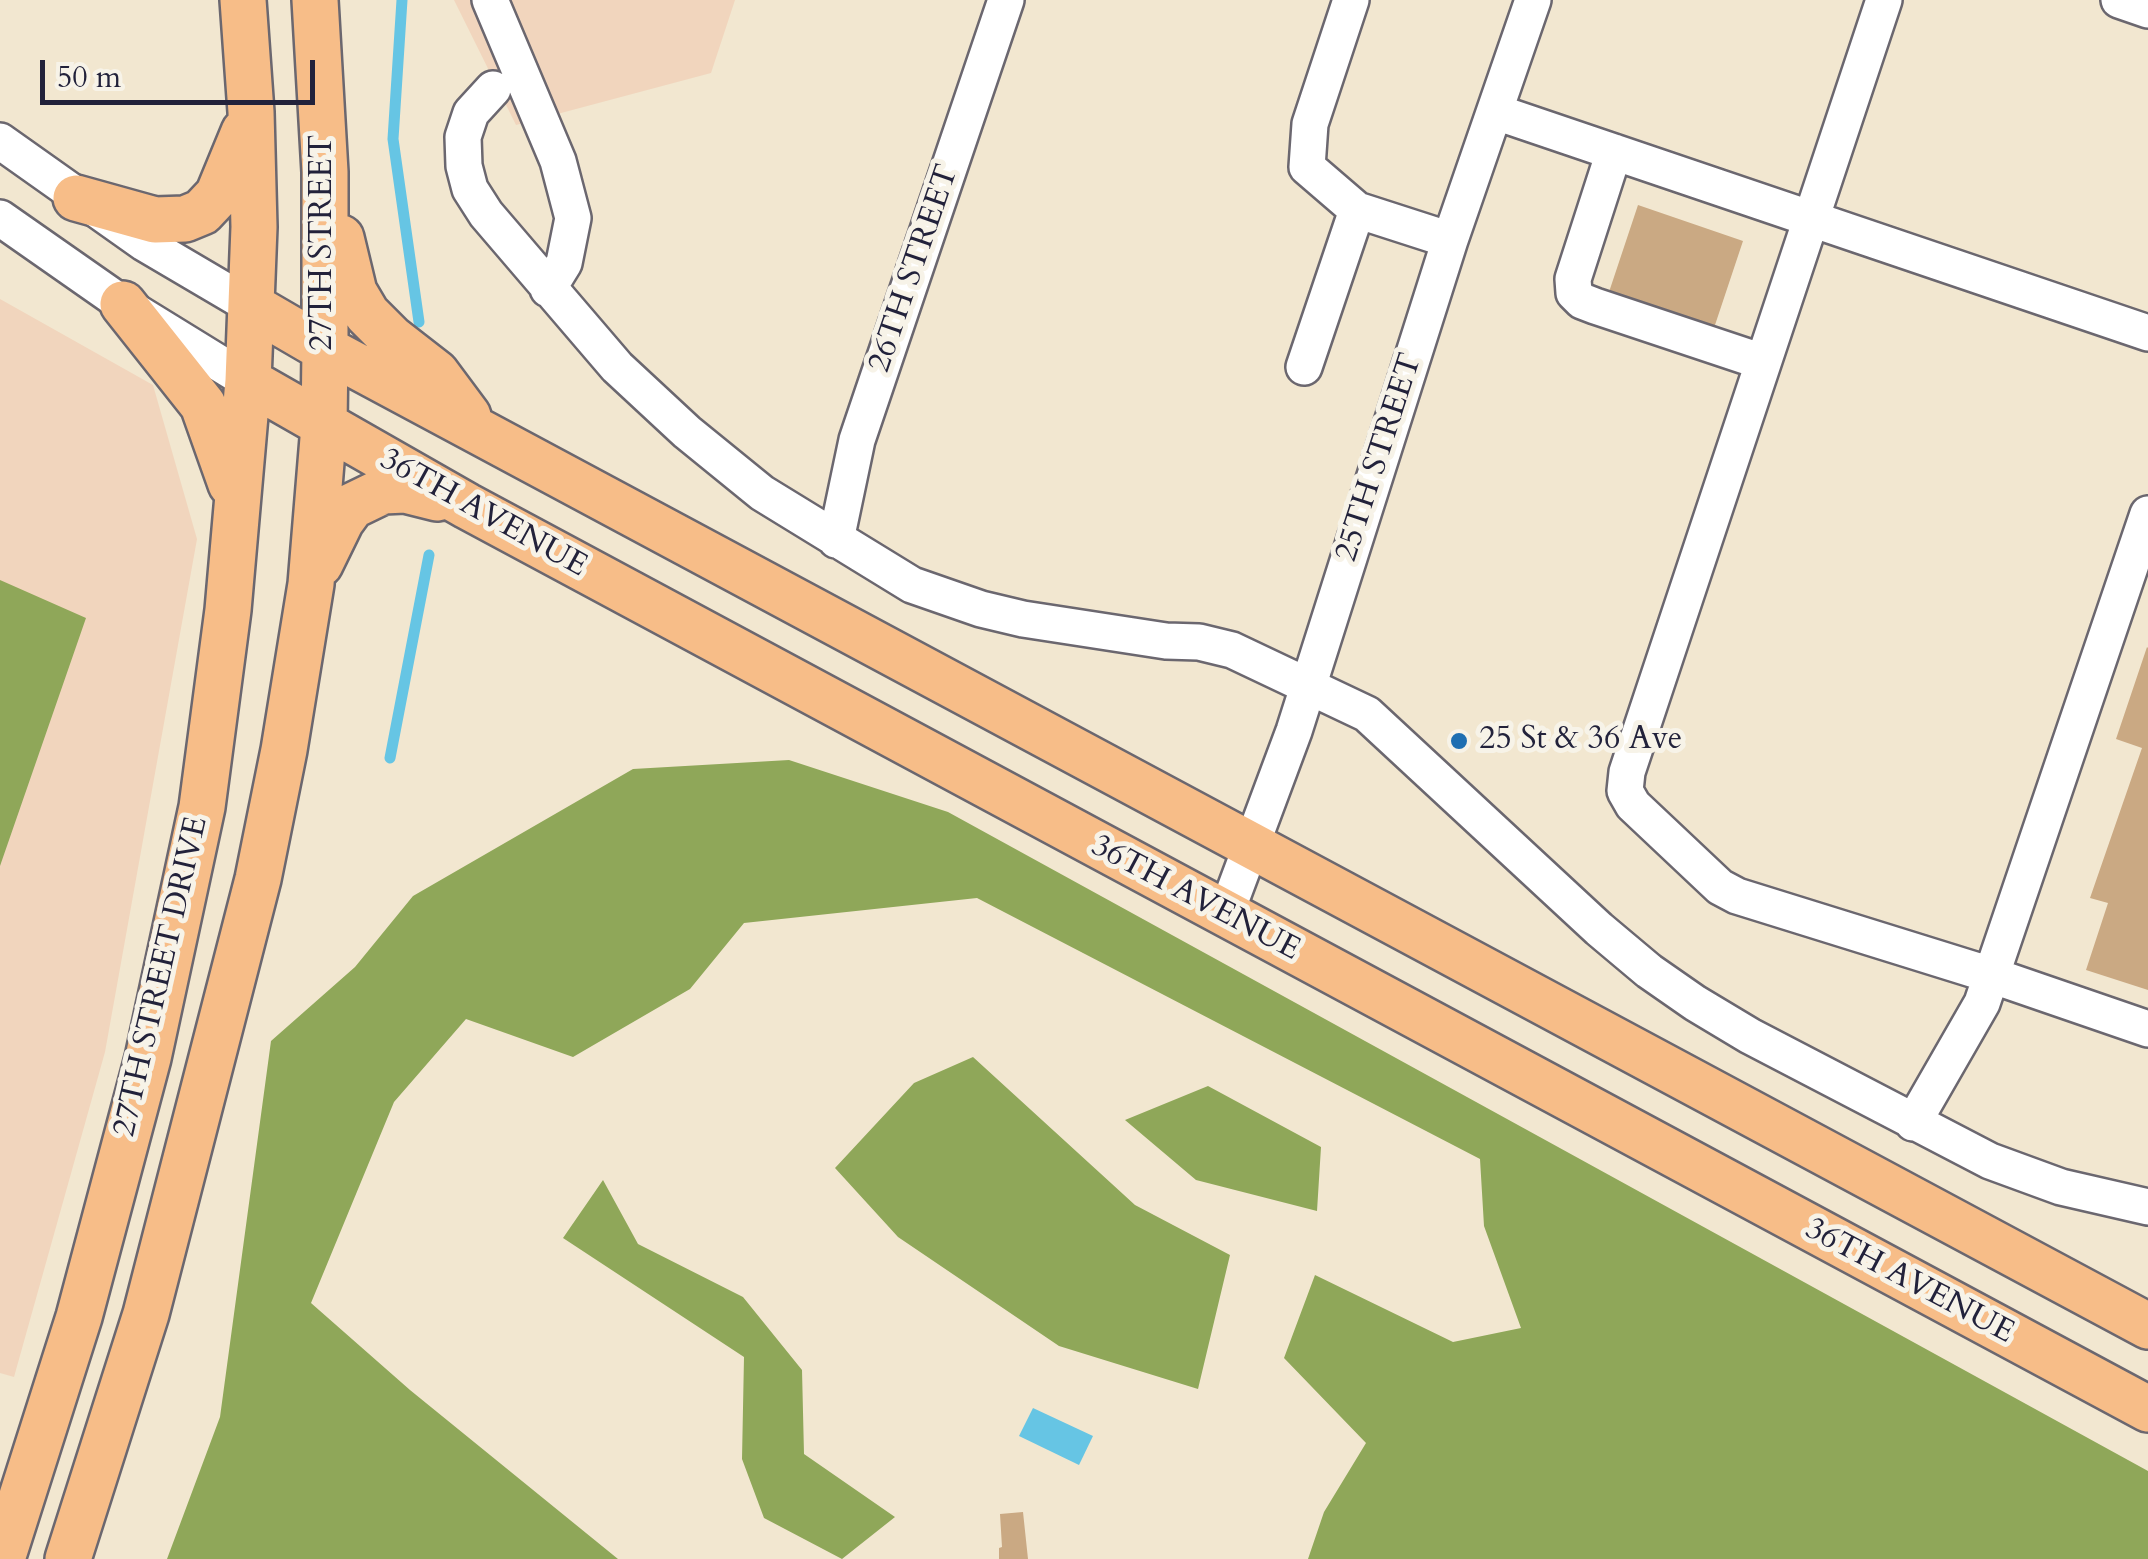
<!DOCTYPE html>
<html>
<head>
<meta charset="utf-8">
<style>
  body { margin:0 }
  #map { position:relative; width:2148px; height:1559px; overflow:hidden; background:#f2e7d0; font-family:Cardo,serif }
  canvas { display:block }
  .scale { position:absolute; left:40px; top:60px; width:275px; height:45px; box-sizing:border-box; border:5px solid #22223b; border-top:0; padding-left:12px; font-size:30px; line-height:35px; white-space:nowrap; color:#22223b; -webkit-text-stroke:8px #f7f3e8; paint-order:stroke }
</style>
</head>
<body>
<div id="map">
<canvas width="2148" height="1559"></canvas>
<div class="scale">50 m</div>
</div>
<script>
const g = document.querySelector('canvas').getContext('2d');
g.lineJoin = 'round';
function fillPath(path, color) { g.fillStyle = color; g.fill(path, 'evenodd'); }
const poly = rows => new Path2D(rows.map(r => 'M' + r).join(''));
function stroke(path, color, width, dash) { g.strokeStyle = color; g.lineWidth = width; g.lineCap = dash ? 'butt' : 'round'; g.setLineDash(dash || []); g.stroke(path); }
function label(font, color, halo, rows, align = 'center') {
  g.font = font + ' Cardo,serif'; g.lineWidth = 10; g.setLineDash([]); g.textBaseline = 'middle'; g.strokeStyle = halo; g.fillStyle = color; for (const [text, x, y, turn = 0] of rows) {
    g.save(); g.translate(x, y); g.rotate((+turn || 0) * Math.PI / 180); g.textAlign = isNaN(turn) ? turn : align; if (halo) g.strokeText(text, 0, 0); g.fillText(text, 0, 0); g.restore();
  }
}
const built = poly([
  [454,0,735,0,711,73,516,125],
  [0,299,153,385,197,539,105,1052,14,1377,0,1373]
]);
const forest = poly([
  [0,580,86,618,0,866],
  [789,760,948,812,2148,1471,2148,1559,1308,1559,1324,1512,1366,1443,1284,1358,1315,1275,1453,1342,1521,1328,1484,1226,1480,1159,977,898,744,923,690,989,573,1057,466,1019,394,1102,311,1303,410,1390,618,1559,167,1559,220,1417,271,1041,355,967,413,896,633,769],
  [973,1057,1135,1205,1230,1255,1198,1389,1059,1346,898,1237,835,1168,914,1083],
  [1208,1086,1321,1147,1317,1211,1196,1180,1125,1120],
  [603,1180,638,1244,743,1297,802,1370,804,1454,895,1517,842,1559,764,1518,742,1459,744,1357,563,1238]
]);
const water = poly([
  [1033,1408,1093,1436,1079,1465,1019,1436]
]);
const stream = poly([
  [402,0,393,139,419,322],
  [390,758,429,555]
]);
const building = poly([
  [1638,205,1743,241,1714,328,1609,292],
  [2147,647,2148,648,2148,990,2086,970,2108,903,2090,898,2142,748,2116,739],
  [1023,1512,1028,1559,999,1559,999,1548,1002,1547,1000,1514]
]);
const minor = poly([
  [490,0,558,161,573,218,564,263,548,289],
  [1351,0,1310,124,1307,167,1357,210,1450,240],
  [1884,0,1627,772,1625,791,1633,805,1720,887,1737,896,1991,975,2148,1029],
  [2119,0,2148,10],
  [493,89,471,113,463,137,464,166,470,189,486,214,617,367,687,432,762,493,912,585,981,609,1023,619,1166,641,1199,642,1232,650,1367,714,1599,929,1649,971,1695,1003,1750,1036,1990,1161,2061,1187,2148,1207],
  [1496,112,2148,333],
  [0,141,144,243,251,306],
  [1614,152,1573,279,1574,293,1582,301,1595,306,1763,362],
  [0,218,123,304,248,381],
  [1304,367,1357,210],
  [836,540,857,440,1006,0],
  [1225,916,1294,731,1450,240,1533,0],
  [1913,1123,1982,1003,2148,514]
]);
const major = poly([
  [76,198,155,220,185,219,202,212,218,195,244,132],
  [341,238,354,292,367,314,391,338,436,373,468,416],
  [123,304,203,405,231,484],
  [251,306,325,349,2148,1326],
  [248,381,467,506,2148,1409],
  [320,564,341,521,352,506,383,491,405,490,437,498],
  [2,1559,79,1317,148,1058,202,807,228,610,248,381,254,227,251,112,243,0],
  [68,1559,146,1314,258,879,284,750,311,584,324,426,325,349,325,172,315,0]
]);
const markers = [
  [1459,741,10,"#1f6fb2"]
];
const streetNames = [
  ["27TH STREET",324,243,-90],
  ["26TH STREET",915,269,-71],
  ["25TH STREET",1380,458,-72],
  ["36TH AVENUE",483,514,29],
  ["36TH AVENUE",1195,899,28],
  ["27TH STREET DRIVE",162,977,-77],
  ["36TH AVENUE",1909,1282,28]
];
const poiNames = [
  ["25 St & 36 Ave",1479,741]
];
fillPath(built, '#f1d5bd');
fillPath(forest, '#8fa759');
fillPath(water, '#66c5e4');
stroke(stream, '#66c5e4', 11);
fillPath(building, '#caa983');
stroke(minor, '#6b676f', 40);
stroke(major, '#6b676f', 50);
stroke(minor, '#fff', 35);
stroke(major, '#f7bd88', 45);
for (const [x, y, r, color] of markers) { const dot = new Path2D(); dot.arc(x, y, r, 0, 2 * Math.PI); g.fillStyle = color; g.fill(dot); stroke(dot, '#f7f3e8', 4); }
label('32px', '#22223b', '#f7f3e8', streetNames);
label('32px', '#22223b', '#f7f3e8', poiNames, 'left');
</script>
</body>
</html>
